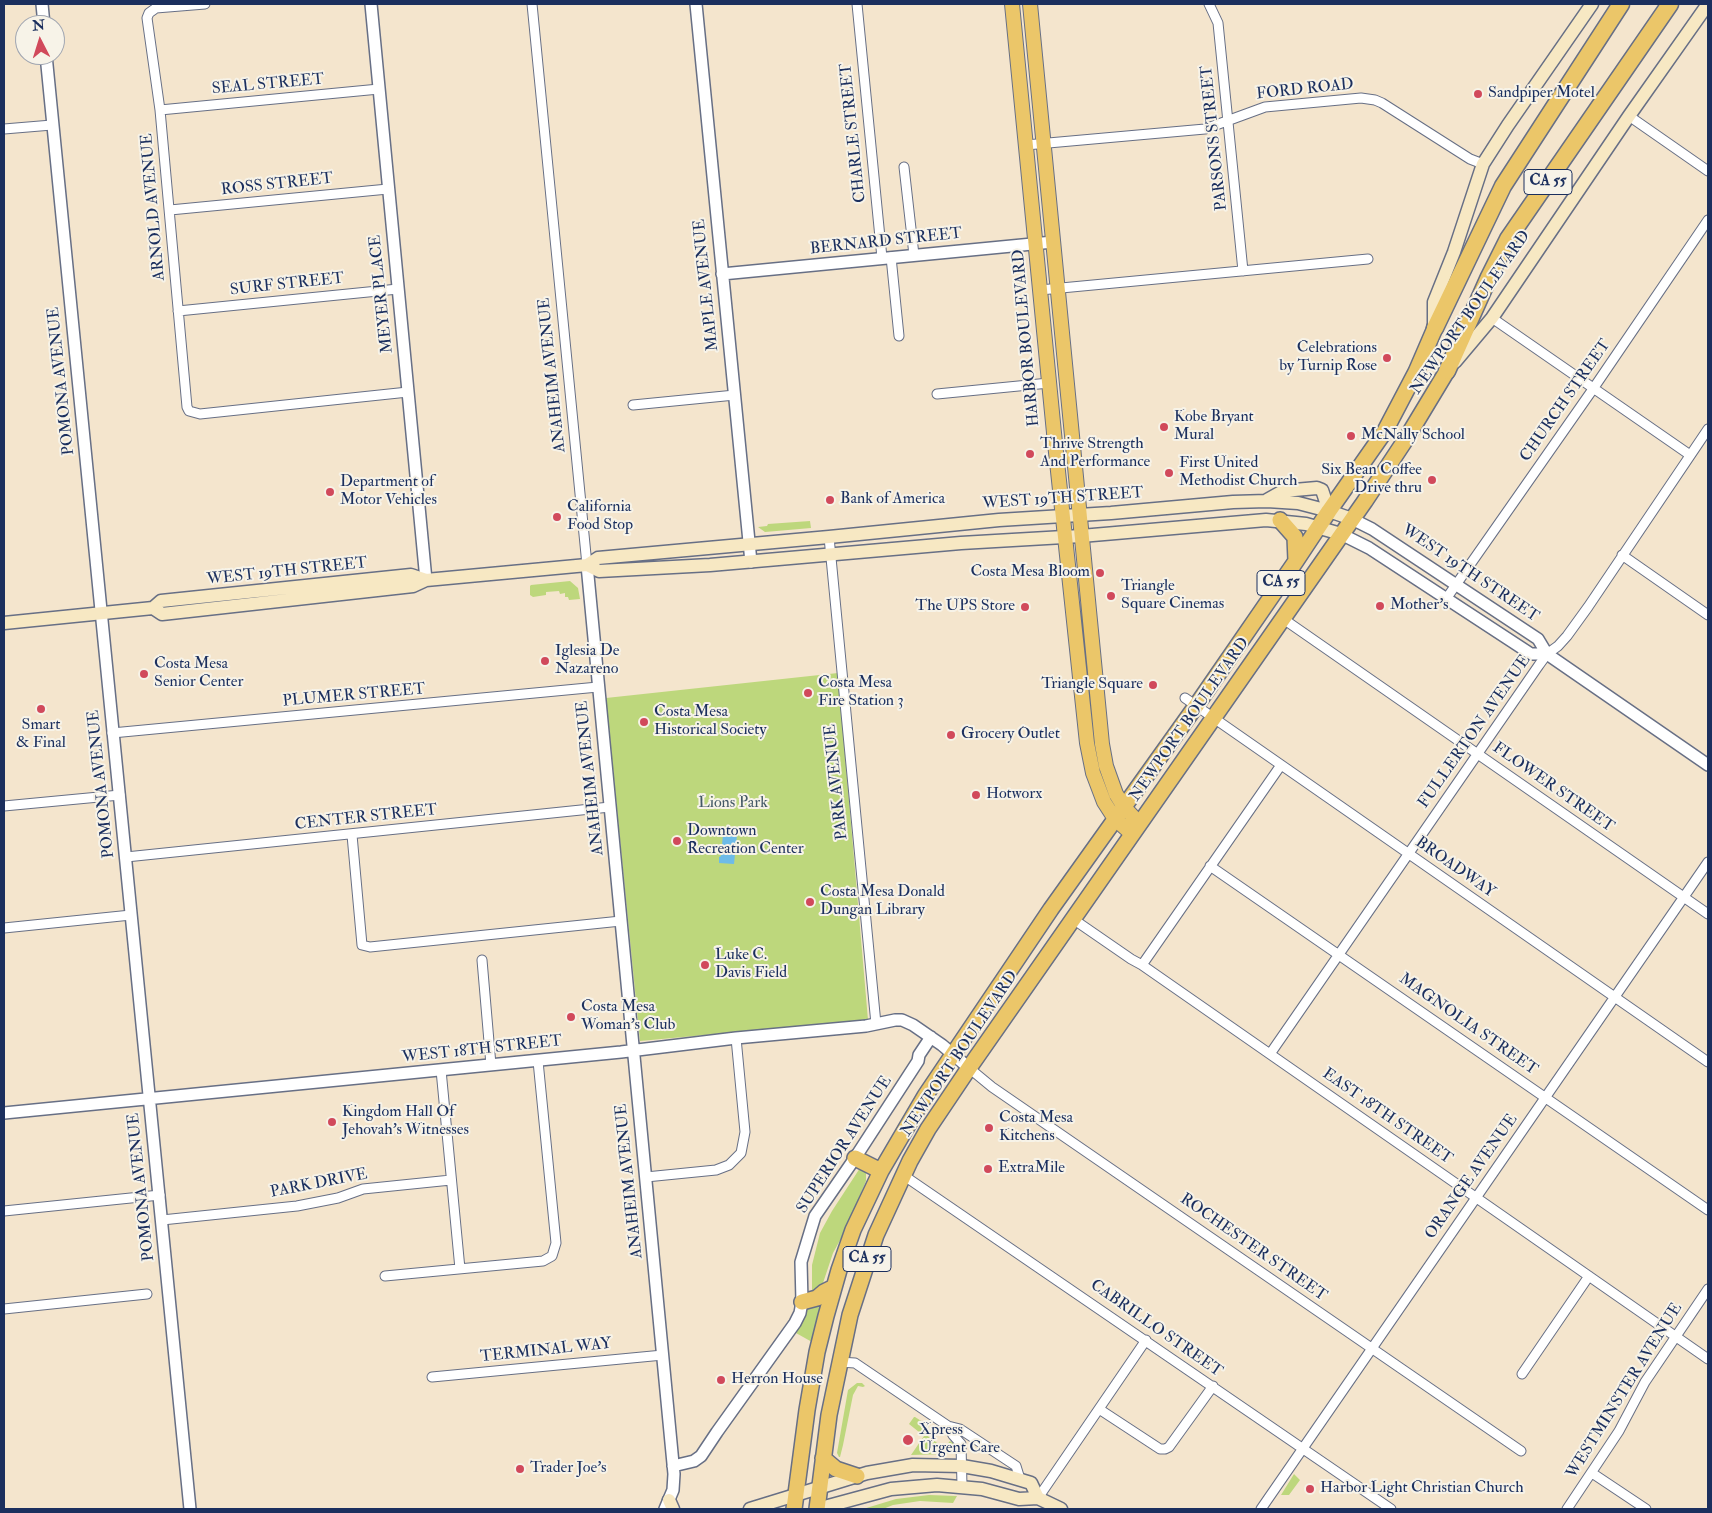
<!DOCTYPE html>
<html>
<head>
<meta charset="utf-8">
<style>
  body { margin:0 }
  #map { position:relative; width:1712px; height:1513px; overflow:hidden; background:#f4e5cd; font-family:"IM FELL Double Pica",serif }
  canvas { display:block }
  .frame { position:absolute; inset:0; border:5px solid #1b2f5e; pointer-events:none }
  .north { position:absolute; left:15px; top:15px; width:50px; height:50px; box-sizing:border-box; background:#f7f3e8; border:1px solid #9fa5b1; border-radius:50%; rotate:355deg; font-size:14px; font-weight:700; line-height:20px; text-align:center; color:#1b2f5e }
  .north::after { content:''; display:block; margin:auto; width:18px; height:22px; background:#d1495b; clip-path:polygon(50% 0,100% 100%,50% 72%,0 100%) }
</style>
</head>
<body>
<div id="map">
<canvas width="1712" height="1513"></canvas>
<div class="frame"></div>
<div class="north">N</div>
</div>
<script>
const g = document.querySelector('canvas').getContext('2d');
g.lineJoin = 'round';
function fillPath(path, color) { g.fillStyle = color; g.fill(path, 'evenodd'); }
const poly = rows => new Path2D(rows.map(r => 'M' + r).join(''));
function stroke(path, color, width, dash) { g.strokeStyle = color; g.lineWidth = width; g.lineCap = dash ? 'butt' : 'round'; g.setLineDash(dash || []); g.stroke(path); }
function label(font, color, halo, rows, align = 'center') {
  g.font = font + ' "IM FELL Double Pica",serif'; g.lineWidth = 4; g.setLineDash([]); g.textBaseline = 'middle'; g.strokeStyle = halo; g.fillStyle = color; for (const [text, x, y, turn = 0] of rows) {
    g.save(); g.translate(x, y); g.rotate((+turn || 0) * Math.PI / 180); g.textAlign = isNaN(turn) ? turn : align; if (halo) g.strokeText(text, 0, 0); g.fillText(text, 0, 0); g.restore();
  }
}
const green = poly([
  [810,521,811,528,765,532,758,527,767,526,768,524],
  [570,581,578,588,580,599,569,600,568,597,565,597,565,593,560,594,559,591,546,592,546,595,533,597,530,595,530,586,531,585],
  [838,673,868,1020,640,1041,606,698],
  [860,1168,866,1173,866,1181,844,1233,833,1253,821,1289,812,1294,812,1265,820,1233,832,1211],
  [823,1298,819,1311,812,1342,796,1333,804,1318,807,1304],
  [857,1383,862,1383,865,1386,863,1387,858,1386,853,1395,843,1445,840,1457,839,1457,837,1453,848,1390],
  [914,1417,915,1417,929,1426,925,1434,944,1448,950,1441,953,1443,955,1447,954,1452,947,1454,911,1455,924,1436,909,1424],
  [1294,1474,1300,1480,1289,1495,1281,1495],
  [929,1495,957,1496,953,1503,920,1501,893,1505,883,1509,863,1509,896,1499]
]);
const water = poly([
  [723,834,737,835,734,864,719,863,719,857,721,856]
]);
const minor = poly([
  [205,4,156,8,149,13,147,18,160,110,187,407,189,411,200,414,408,392],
  [532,4,587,565],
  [857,4,882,258],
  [1209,4,1218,23,1243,271],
  [160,110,379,89],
  [1629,116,1708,171],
  [4,129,52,125],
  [1026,145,1205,129,1265,107,1361,98,1375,100,1382,103,1470,159,1483,164],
  [904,167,914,255],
  [170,210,388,189],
  [891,257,899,336],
  [1040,290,1368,259],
  [178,311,398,289],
  [1492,318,1690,455],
  [937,394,1049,383],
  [633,405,735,395],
  [829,537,876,1024],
  [1622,555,1708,615],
  [1446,599,1593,389,1708,220],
  [1282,618,1708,914],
  [1185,698,1708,1062],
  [112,733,598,687],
  [4,806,120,795],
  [352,835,362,945,370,947,621,921],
  [126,857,610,807],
  [1210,866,1708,1210],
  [1073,919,1131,959,1142,965,1708,1359],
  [4,928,131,915],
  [482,960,491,1065],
  [1142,965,1281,765],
  [1270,1054,1539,665,1547,654,1558,646,1567,636,1588,607,1708,429],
  [969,1068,992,1087,1521,1451],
  [441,1070,460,1269],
  [903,1175,1391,1509],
  [646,1177,716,1170,729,1165,741,1153,745,1132,736,1038],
  [4,1211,160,1195],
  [162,1220,297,1206,338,1198,363,1189,451,1180],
  [385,1276,543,1261,552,1256,556,1243,538,1061],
  [4,1309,147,1294],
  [839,1362,855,1363,948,1426,960,1429,1016,1466,1020,1479],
  [1522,1374,1589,1276],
  [432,1377,663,1355],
  [1099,1409,1160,1449,1165,1449,1169,1447,1213,1386],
  [948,1426,953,1435,961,1444,962,1486],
  [1592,1473,1646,1509],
  [1038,1498,1146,1340],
  [1261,1509,1708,862],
  [1567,1509,1619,1431,1645,1382,1708,1289]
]);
const tertiary = poly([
  [42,4,44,25],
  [371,4,426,580],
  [696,4,751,562],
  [46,55,190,1509],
  [722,274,1053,242],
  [1352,519,1372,529,1538,639,1547,654,1708,765],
  [1341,534,1369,548,1531,654,1547,654],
  [587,565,674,1474,673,1490,665,1509],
  [4,1113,621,1052,736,1038,866,1026,895,1020,902,1020,913,1025,942,1045,969,1068],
  [673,1466,694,1461,701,1456,717,1432,795,1323,800,1313,802,1302,801,1262,815,1216,855,1158,918,1061,919,1055,931,1037]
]);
const secondary = poly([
  [1434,327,1434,302,1454,252,1483,164,1508,125,1592,4],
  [1455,362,1492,318,1629,116,1708,4],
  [1267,500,1283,491,1317,488,1322,490,1329,511],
  [587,565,599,571,710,565,961,543,1081,536,1266,520,1306,524,1341,534],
  [153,608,162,614,413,586,426,580,587,565,598,558,829,537,999,520,1111,513,1233,502,1267,501,1298,503,1329,511,1352,519],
  [4,623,153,608,161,601,411,575,426,580],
  [669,1500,673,1509],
  [750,1509,867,1473,913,1465,962,1466,991,1471,1031,1483,1038,1498],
  [817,1509,891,1489,937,1485,982,1489,1019,1499,1038,1498,1061,1509]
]);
const primary = poly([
  [1012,4,1055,443,1087,743,1093,773,1104,802,1115,819,1132,834],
  [1030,4,1102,744,1106,766,1116,794,1124,807,1139,823]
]);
const trunk = poly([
  [1280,520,1295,537,1296,561],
  [855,1158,881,1171],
  [802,1302,817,1298,824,1292,834,1287],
  [823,1458,836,1469,857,1476],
  [794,1509,807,1410,817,1352,826,1316,839,1270,853,1230,881,1171,925,1096,1051,909,1196,706,1296,561,1329,511,1385,431,1416,372,1435,328],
  [817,1509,829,1415,850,1315,876,1235,910,1161,928,1129,969,1068,1365,501,1406,439,1447,371]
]);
const motorway = poly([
  [1435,328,1503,186,1621,4],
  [1447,371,1489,277,1508,239,1670,4]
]);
const markers = [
  [1478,94,5,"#d1495b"],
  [1387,358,5,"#d1495b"],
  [1164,427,5,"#d1495b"],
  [1351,436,5,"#d1495b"],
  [1030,454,5,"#d1495b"],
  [1169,473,5,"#d1495b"],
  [1432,480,5,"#d1495b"],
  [330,492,5,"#d1495b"],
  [830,500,5,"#d1495b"],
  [557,517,5,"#d1495b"],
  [1100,573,5,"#d1495b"],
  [1111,596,5,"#d1495b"],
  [1380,606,5,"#d1495b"],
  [1025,607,5,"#d1495b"],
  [545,661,5,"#d1495b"],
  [144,674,5,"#d1495b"],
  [1153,685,5,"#d1495b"],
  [808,693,5,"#d1495b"],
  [41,709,5,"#d1495b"],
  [644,722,5,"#d1495b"],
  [951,735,5,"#d1495b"],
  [976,795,5,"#d1495b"],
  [677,841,5,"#d1495b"],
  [810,902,5,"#d1495b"],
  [705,965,5,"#d1495b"],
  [571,1017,5,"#d1495b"],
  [332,1122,5,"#d1495b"],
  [989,1128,5,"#d1495b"],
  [988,1169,5,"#d1495b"],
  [721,1380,5,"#d1495b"],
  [908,1440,6,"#d1495b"],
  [520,1469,5,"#d1495b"],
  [1310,1489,5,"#d1495b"]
];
const shields = [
  [1548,182,48],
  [1281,583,48],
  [867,1259,48]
];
const shieldNames = [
  ["CA 55",1548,182],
  ["CA 55",1281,583],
  ["CA 55",867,1259]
];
const streetNames = [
  ["SEAL STREET",268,85,-5],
  ["FORD ROAD",1305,90,-6],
  ["CHARLE STREET",854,133,-96],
  ["PARSONS STREET",1215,138,-96],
  ["ROSS STREET",277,185,-6],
  ["ARNOLD AVENUE",154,207,-95],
  ["BERNARD STREET",886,242,-6],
  ["SURF STREET",287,285,-6],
  ["MAPLE AVENUE",707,285,-96],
  ["MEYER PLACE",382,294,-96],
  ["NEWPORT BOULEVARD",1471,313,-55],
  ["HARBOR BOULEVARD",1027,338,-95],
  ["ANAHEIM AVENUE",553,375,-96],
  ["POMONA AVENUE",62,381,-96],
  ["CHURCH STREET",1566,401,-55],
  ["WEST 19TH STREET",1063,499,-4],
  ["WEST 19TH STREET",287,572,-6],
  ["WEST 19TH STREET",1470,574,34],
  ["PLUMER STREET",354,696,-5],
  ["NEWPORT BOULEVARD",1190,720,-55],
  ["FULLERTON AVENUE",1475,732,-55],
  ["ANAHEIM AVENUE",591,778,-96],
  ["PARK AVENUE",837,782,-96],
  ["POMONA AVENUE",102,784,-96],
  ["FLOWER STREET",1553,788,35],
  ["CENTER STREET",366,818,-6],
  ["BROADWAY",1455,868,35],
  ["MAGNOLIA STREET",1468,1025,35],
  ["WEST 18TH STREET",482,1050,-6],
  ["NEWPORT BOULEVARD",960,1054,-56],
  ["EAST 18TH STREET",1387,1117,35],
  ["SUPERIOR AVENUE",845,1145,-57],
  ["ORANGE AVENUE",1472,1177,-55],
  ["ANAHEIM AVENUE",630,1181,-96],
  ["PARK DRIVE",319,1184,-11],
  ["POMONA AVENUE",142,1187,-96],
  ["ROCHESTER STREET",1253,1248,35],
  ["CABRILLO STREET",1156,1329,35],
  ["TERMINAL WAY",546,1351,-6],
  ["WESTMINSTER AVENUE",1625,1391,-58]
];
const poiNames = [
  ["Sandpiper Motel",1488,94],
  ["Celebrations",1377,349,"right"],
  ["by Turnip Rose",1377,367,"right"],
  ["Kobe Bryant",1174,418],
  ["Mural",1174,436],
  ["McNally School",1361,436],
  ["Thrive Strength",1040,445],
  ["And Performance",1040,463],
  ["First United",1179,464],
  ["Methodist Church",1179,482],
  ["Six Bean Coffee",1422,471,"right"],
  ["Drive thru",1422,489,"right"],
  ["Department of",340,483],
  ["Motor Vehicles",340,501],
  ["Bank of America",840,500],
  ["California",567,508],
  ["Food Stop",567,526],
  ["Costa Mesa Bloom",1090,573,"right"],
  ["Triangle",1121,587],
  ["Square Cinemas",1121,605],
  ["Mother's",1390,606],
  ["The UPS Store",1015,607,"right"],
  ["Iglesia De",555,652],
  ["Nazareno",555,670],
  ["Costa Mesa",154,665],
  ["Senior Center",154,683],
  ["Costa Mesa",818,684],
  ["Fire Station 3",818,702],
  ["Triangle Square",1143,685,"right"],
  ["Costa Mesa",654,713],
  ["Historical Society",654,731],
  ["Smart",41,726,"center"],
  ["& Final",41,744,"center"],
  ["Grocery Outlet",961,735],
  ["Hotworx",986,795],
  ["Downtown",687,832],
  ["Recreation Center",687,850],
  ["Costa Mesa Donald",820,893],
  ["Dungan Library",820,911],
  ["Luke C.",715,956],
  ["Davis Field",715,974],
  ["Costa Mesa",581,1008],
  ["Woman's Club",581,1026],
  ["Kingdom Hall Of",342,1113],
  ["Jehovah's Witnesses",342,1131],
  ["Costa Mesa",999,1119],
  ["Kitchens",999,1137],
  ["ExtraMile",998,1169],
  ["Herron House",731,1380],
  ["Xpress",919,1431],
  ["Urgent Care",919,1449],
  ["Trader Joe's",530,1469],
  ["Harbor Light Christian Church",1320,1489]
];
const parkNames = [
  ["Lions Park",733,804]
];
fillPath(green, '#bdd77c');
fillPath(water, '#6ebbe8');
stroke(minor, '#676f85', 11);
stroke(tertiary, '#676f85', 14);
stroke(secondary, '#676f85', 15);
stroke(primary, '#676f85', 16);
stroke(trunk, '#676f85', 18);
stroke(motorway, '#676f85', 19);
stroke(minor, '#fff', 9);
stroke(tertiary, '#fff', 11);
stroke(secondary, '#f7e8c3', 12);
stroke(primary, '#ebc669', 14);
stroke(trunk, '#ebc669', 15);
stroke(motorway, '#ebc669', 16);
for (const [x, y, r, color] of markers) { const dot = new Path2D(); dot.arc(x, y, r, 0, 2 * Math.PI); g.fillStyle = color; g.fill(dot); stroke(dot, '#f7f3e8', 2); }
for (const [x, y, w] of shields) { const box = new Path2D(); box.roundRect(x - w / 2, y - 12.5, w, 25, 4); g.fillStyle = '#f7f3e8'; g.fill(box); stroke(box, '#1b2f5e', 1); }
label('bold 15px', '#1b2f5e', null, shieldNames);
label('16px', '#1b2f5e', '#f7f3e8', streetNames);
label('16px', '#1b2f5e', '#f7f3e8', poiNames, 'left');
label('16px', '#445966', '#f7f3e8', parkNames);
</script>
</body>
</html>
